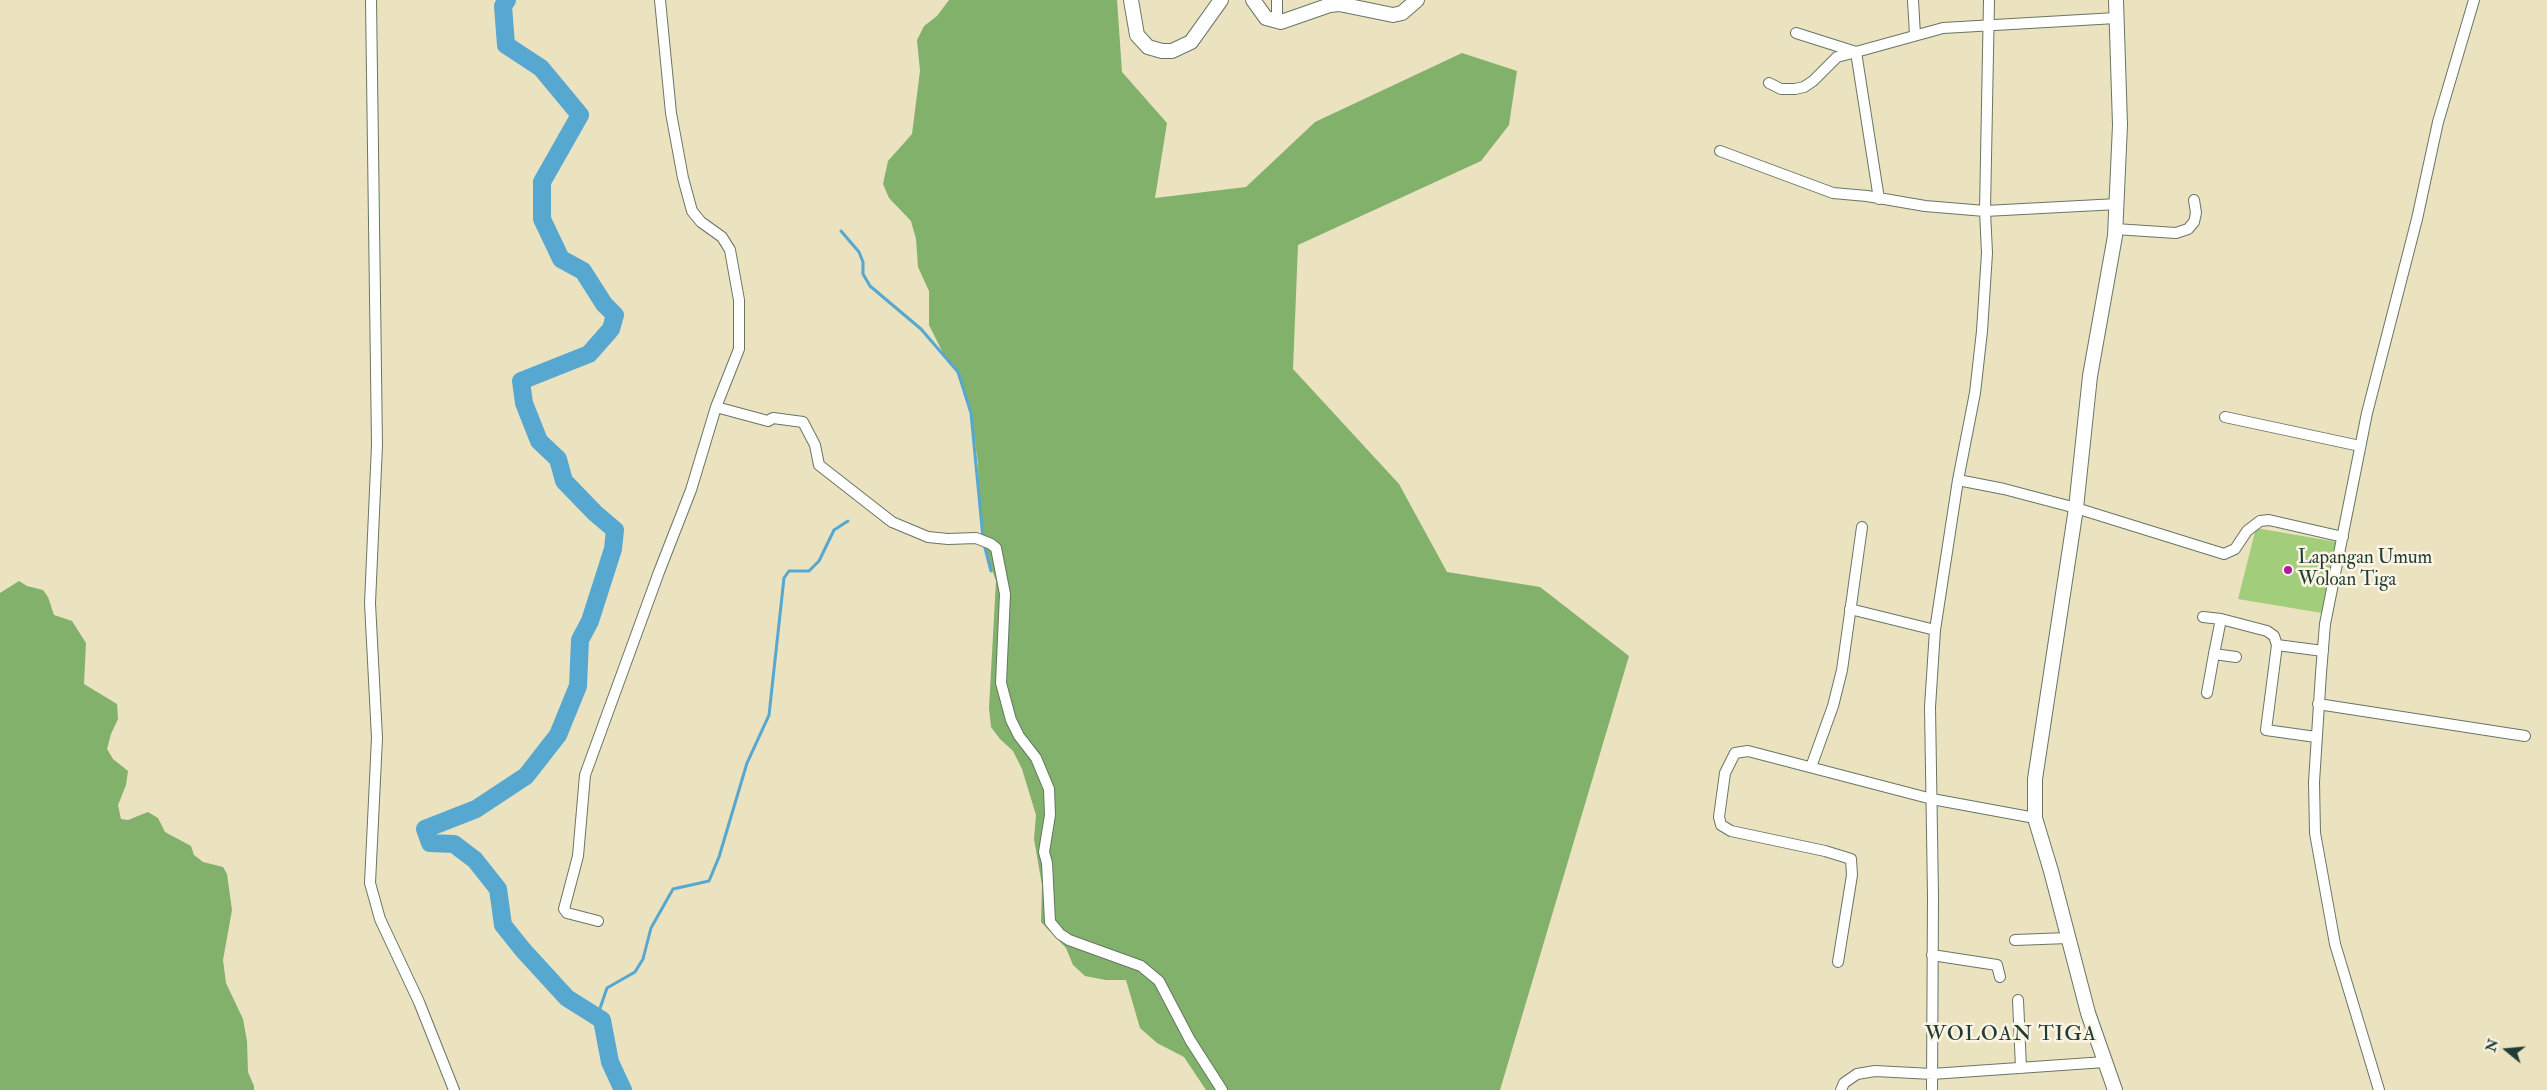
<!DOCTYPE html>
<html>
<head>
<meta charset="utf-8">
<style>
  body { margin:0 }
  #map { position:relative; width:2547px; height:1090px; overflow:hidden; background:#ebe2c0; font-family:"IM FELL Double Pica",serif }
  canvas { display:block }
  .north { position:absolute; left:2482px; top:1025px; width:50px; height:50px; -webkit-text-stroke:4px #fcf5e5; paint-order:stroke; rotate:287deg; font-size:14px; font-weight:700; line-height:20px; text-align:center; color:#1f3d34 }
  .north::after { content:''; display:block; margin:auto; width:18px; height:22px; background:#1f3d34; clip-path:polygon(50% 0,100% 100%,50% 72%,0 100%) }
</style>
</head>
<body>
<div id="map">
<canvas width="2547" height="1090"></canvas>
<div class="north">N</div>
</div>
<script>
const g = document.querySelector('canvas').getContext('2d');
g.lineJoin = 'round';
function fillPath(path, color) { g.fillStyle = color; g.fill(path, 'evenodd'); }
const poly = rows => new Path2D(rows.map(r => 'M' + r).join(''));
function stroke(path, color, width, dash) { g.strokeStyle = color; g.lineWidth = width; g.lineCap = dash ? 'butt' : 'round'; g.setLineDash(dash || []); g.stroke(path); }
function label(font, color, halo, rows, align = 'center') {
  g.font = font + ' "IM FELL Double Pica",serif'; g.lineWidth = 5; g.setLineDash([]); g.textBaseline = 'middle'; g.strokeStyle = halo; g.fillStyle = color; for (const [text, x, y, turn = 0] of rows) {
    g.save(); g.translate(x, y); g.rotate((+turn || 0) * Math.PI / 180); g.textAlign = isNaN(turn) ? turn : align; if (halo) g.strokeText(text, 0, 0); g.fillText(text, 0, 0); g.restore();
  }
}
const green = poly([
  [2256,528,2337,542,2322,613,2238,599]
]);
const forest = poly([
  [949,0,1117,0,1122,72,1167,123,1155,198,1246,187,1315,122,1462,53,1517,71,1509,125,1481,161,1298,245,1293,369,1399,484,1447,572,1540,587,1629,656,1500,1090,1206,1090,1184,1057,1157,1043,1140,1028,1126,980,1106,980,1085,976,1073,965,1066,948,1041,922,1042,885,1034,839,1036,815,1022,769,1013,751,1000,739,991,727,989,708,996,581,985,551,979,510,978,463,971,413,958,372,944,355,929,325,929,291,918,267,916,239,911,221,889,198,883,184,888,161,912,134,920,71,917,40,924,26,937,16],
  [19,581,27,586,43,590,48,597,54,615,72,621,86,643,84,684,117,704,118,719,111,734,107,749,113,759,128,771,126,785,118,805,121,819,128,820,148,812,158,818,165,832,191,846,194,855,203,862,223,867,227,874,232,910,223,960,226,983,243,1019,247,1041,248,1072,254,1086,254,1090,0,1090,0,593]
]);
const stream = poly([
  [841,231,859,252,863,262,863,274,870,286,921,329,958,372,971,413,983,538],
  [984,544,991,571],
  [597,1017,607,988,635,972,643,959,651,928,673,889,709,881,719,857,747,763,769,715,784,578,789,571,809,571,819,561,834,530,848,521]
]);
const river = poly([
  [507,0,503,6,506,45,541,68,580,115,542,182,542,219,561,259,583,271,604,304,615,315,611,329,589,354,521,381,524,403,539,441,558,459,564,481,595,513,615,530,613,549,590,621,580,640,578,686,558,735,526,776,476,809,425,829,430,843,454,844,475,860,498,889,503,925,523,950,567,998,602,1020,610,1062,623,1090]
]);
const street = poly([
  [371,0,377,445,370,603,377,738,370,883,380,919,419,1002,454,1090],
  [1913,0,1915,35],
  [1277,22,1277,0],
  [1796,33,1856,52,1943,28,2116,18],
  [1769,83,1781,89,1795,89,1804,87,1813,81,1837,57,1856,52,1879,199],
  [1720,151,1833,193,1867,196,1925,206,1985,211,2118,204],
  [2115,229,2176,233,2188,229,2194,222,2196,213,2194,200],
  [716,407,768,421,773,418,803,422,815,445,819,465,892,522,928,537,948,539,976,538,991,544,996,548,1005,594,1001,683,1011,720,1019,736,1036,758,1049,789,1050,815,1044,852,1047,863,1050,922,1060,934,1069,940,1141,966,1159,981,1190,1040,1222,1090],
  [2225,417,2360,446],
  [1958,480,2004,489,2076,508,2224,554,2235,549,2247,531,2260,521,2269,520,2343,537],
  [1850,609,1935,630],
  [2203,617,2221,619],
  [2277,645,2323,651],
  [2236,657,2214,654,2221,619,2267,631,2274,636,2277,645,2266,730,2316,737],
  [2207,693,2214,654],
  [2318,704,2525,736],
  [1811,767,1833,706,1842,670,1862,527],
  [598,921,567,913,564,909,578,856,585,775,659,572,691,490,716,407,739,349,739,300,730,250,722,237,701,222,692,211,683,178,671,113,660,0],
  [2015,940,2068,938],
  [1932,955,1997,965,2000,977],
  [1838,962,1852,875,1851,859,1825,851,1731,831,1721,825,1719,817,1725,773,1735,753,1748,751,1932,799,2035,818],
  [2018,1000,2021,1068],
  [1841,1090,1844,1083,1857,1074,1875,1071,1932,1074,2105,1062],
  [1932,1090,1933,896,1930,707,1935,630,1958,480,1975,393,1982,331,1987,253,1985,211,1989,0],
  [2379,1090,2335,944,2315,833,2314,782,2321,673,2325,624,2367,413,2417,219,2438,122,2474,0]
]);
const secondary = poly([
  [1131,0,1137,35,1148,47,1162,51,1172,51,1191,42,1221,0],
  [1253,0,1266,18,1281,22,1330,5,1339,4,1393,15,1402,13,1417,0],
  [2115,1090,2088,1013,2051,871,2035,818,2035,779,2076,508,2090,376,2115,236,2120,125,2116,0]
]);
const markers = [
  [2288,570,5,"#b5179e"]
];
const poiNames = [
  ["Lapangan Umum",2298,559],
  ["Woloan Tiga",2298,581]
];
const quarterNames = [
  ["WOLOAN TIGA",2011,1035]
];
fillPath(green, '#a2ce7b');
fillPath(forest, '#81b16b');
stroke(stream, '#56a8d1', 3);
stroke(river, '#56a8d1', 18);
stroke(street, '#667765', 12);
stroke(secondary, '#667765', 16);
stroke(street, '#fff', 10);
stroke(secondary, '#fff', 14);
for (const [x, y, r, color] of markers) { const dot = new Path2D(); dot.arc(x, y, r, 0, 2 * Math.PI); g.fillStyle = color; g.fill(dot); stroke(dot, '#fcf5e5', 2); }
label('19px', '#1f3d34', '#fcf5e5', poiNames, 'left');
g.letterSpacing = '1px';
label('21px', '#1f3d34', '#fcf5e5', quarterNames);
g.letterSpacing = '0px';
</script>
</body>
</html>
